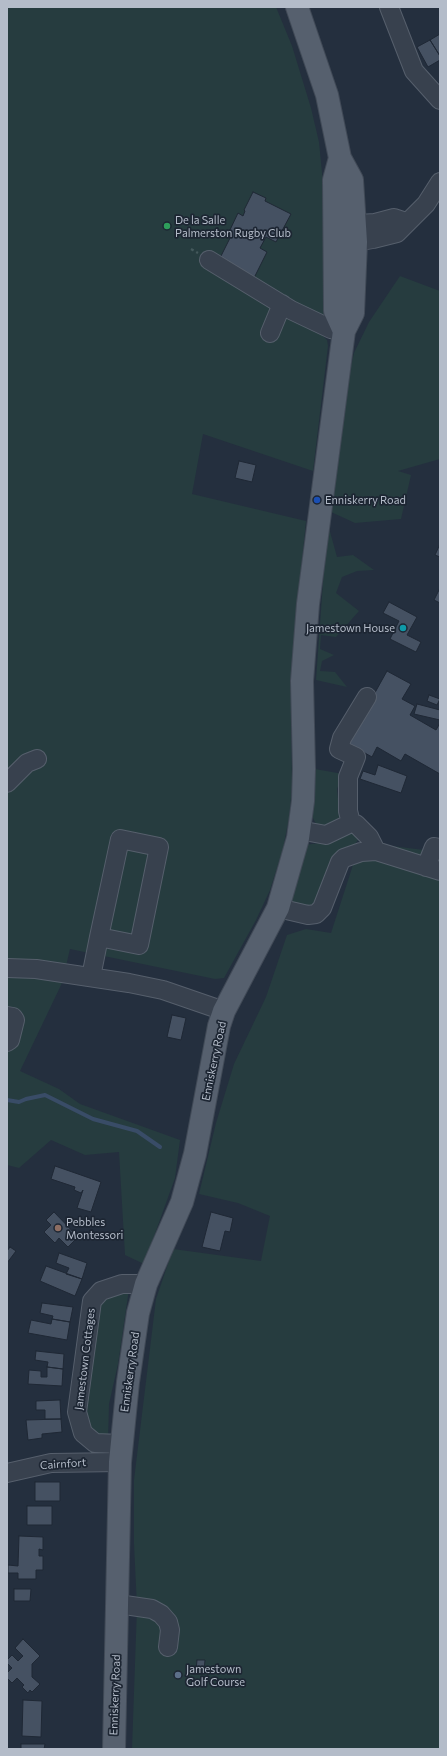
<!DOCTYPE html>
<html>
<head>
<meta charset="utf-8">
<style>
  body { margin:0 }
  #map { position:relative; width:447px; height:1756px; overflow:hidden; background:#242f3e; font-family:Commissioner,sans-serif }
  canvas { display:block }
  .frame { position:absolute; inset:0; border:8px solid #b4bcc9; pointer-events:none }
</style>
</head>
<body>
<div id="map">
<canvas width="447" height="1756"></canvas>
<div class="frame"></div>
</div>
<script>
const g = document.querySelector('canvas').getContext('2d');
g.lineJoin = 'round';
function fillPath(path, color) { g.fillStyle = color; g.fill(path, 'evenodd'); }
const poly = rows => new Path2D(rows.map(r => 'M' + r).join(''));
function stroke(path, color, width, dash) { g.strokeStyle = color; g.lineWidth = width; g.lineCap = dash ? 'butt' : 'round'; g.setLineDash(dash || []); g.stroke(path); }
function label(font, color, halo, rows, align = 'center') {
  g.font = font + ' Commissioner,sans-serif'; g.lineWidth = 3.5; g.setLineDash([]); g.textBaseline = 'middle'; g.strokeStyle = halo; g.fillStyle = color; for (const [text, x, y, turn = 0] of rows) {
    g.save(); g.translate(x, y); g.rotate((+turn || 0) * Math.PI / 180); g.textAlign = isNaN(turn) ? turn : align; if (halo) g.strokeText(text, 0, 0); g.fillText(text, 0, 0); g.restore();
  }
}
const green = poly([
  [7,7,276,7,292,46,311,108,319,142,325,203,329,310,323,317,320,333,327,340,328,346,313,471,203,434,192,494,306,521,298,600,291,696,292,788,289,818,283,849,270,890,256,920,224,978,215,979,70,949,62,983,20,1071,59,1089,80,1104,180,1140,175,1178,144,1264,125,1255,119,1152,85,1155,51,1140,19,1168,7,1165],
  [400,276,440,291,440,459,398,471,411,475,401,519,355,523,331,512,349,375,354,353,369,322],
  [329,528,337,557,353,555,374,570,357,571,342,577,336,593,359,611,336,637,321,635,320,649,334,655,322,661,320,671,335,672,347,687,316,680,324,568],
  [315,769,343,774,337,789,338,798,341,804,341,814,335,823,329,826,319,826,316,824,312,816],
  [352,832,358,836,358,840,353,847,341,850,329,863,319,900,315,904,309,907,290,905,304,845,336,841],
  [362,837,392,846,440,852,440,1749,132,1749,137,1607,134,1544,134,1480,156,1299,173,1249,261,1261,270,1216,238,1203,199,1194,216,1123,234,1064,266,997,287,935,306,929,331,933],
  [129,1289,118,1364,109,1404,108,1441,94,1437,87,1423,85,1401,98,1300]
]);
const stream = poly([
  [7,1100,19,1102,26,1099,45,1095,93,1119,137,1131,160,1147]
]);
const building = poly([
  [440,34,440,56,430,40,440,34],
  [430,40,440,56,440,60,428,67,417,47,430,40],
  [253,192,266,198,265,201,291,214,276,242,266,237,260,248,267,252,254,278,219,260,232,234,229,232,238,213,243,216,245,211,244,210,253,192],
  [239,461,256,465,252,482,235,478,239,461],
  [440,544,440,557,435,555,440,544],
  [440,588,440,603,434,600,440,588],
  [389,602,417,617,407,635,421,642,416,652,390,639,399,621,383,613,389,602],
  [387,671,411,684,402,699,415,706,410,715,436,730,440,723,440,774,405,754,401,761,377,747,372,757,347,743,387,671],
  [429,695,440,699,437,705,427,701,429,695],
  [417,704,440,710,440,720,414,714,417,704],
  [378,765,407,776,401,793,360,779,363,771,375,775,378,765],
  [172,1015,186,1018,181,1040,167,1037,172,1015],
  [55,1166,101,1182,91,1212,77,1208,83,1190,81,1193,74,1190,75,1187,51,1179,55,1166],
  [54,1212,78,1237,68,1247,59,1238,55,1243,44,1232,51,1225,46,1220,54,1212],
  [211,1212,233,1218,230,1232,225,1231,220,1251,202,1247,211,1212],
  [10,1247,16,1251,7,1263,7,1251,10,1247],
  [59,1253,87,1263,82,1279,66,1274,69,1268,56,1263,59,1253],
  [46,1266,82,1279,75,1296,40,1281,46,1266],
  [42,1303,73,1307,70,1322,52,1319,53,1316,40,1313,42,1303],
  [52,1319,70,1322,67,1340,28,1333,31,1320,51,1324,52,1319],
  [36,1351,64,1354,63,1369,47,1367,48,1362,35,1360,36,1351],
  [47,1367,63,1369,62,1386,28,1384,29,1370,41,1371,41,1377,47,1377,47,1367],
  [60,1400,61,1419,45,1419,45,1410,36,1410,36,1401,60,1400],
  [61,1419,62,1432,42,1434,42,1438,28,1440,26,1420,61,1419],
  [35,1482,60,1482,60,1501,35,1501,35,1482],
  [27,1506,52,1506,52,1525,27,1525,27,1506],
  [19,1536,43,1537,43,1550,39,1549,39,1556,43,1556,43,1570,36,1570,36,1579,18,1579,18,1573,8,1573,8,1565,18,1566,19,1536],
  [14,1589,31,1589,30,1601,14,1601,14,1589],
  [23,1639,40,1656,32,1664,32,1677,40,1684,32,1692,30,1690,28,1693,22,1687,24,1685,17,1678,12,1683,7,1678,7,1673,12,1668,7,1663,7,1660,12,1655,18,1661,23,1656,15,1648,23,1639],
  [197,1660,205,1660,204,1672,196,1671,197,1660],
  [23,1700,42,1701,41,1737,22,1736,23,1700],
  [21,1744,45,1744,44,1749,21,1749,21,1744]
]);
const path = poly([
  [191,249,198,253]
]);
const minor = poly([
  [389,7,414,71,440,100],
  [342,225,375,223,394,218,406,222],
  [342,244,373,239,397,233,426,204,440,182],
  [209,260,291,310,331,329,344,331],
  [270,333,282,304],
  [7,783,27,763,37,759],
  [351,823,348,811,348,777,356,757,339,749,342,738,367,697],
  [299,830,326,835,351,823,356,824,369,837,376,851],
  [426,867,434,847,440,848],
  [278,908,308,915,316,914,322,908,340,862,344,858,361,852,376,851,440,871],
  [7,968,36,969,129,983,163,990,224,1011],
  [91,977,99,937,120,839,159,847,139,945,99,937],
  [7,1016,13,1017,15,1020,10,1040,7,1042],
  [121,1444,95,1443,83,1433,77,1412,92,1301,101,1291,122,1284,146,1284],
  [7,1473,51,1463,120,1462],
  [118,1604,152,1609,161,1614,168,1622,170,1630,168,1647]
]);
const major = poly([
  [340,158,334,180,335,311,344,331],
  [114,1749,120,1462,128,1382,138,1313,146,1284,182,1202,195,1154,219,1026,224,1011,278,908,298,838,303,801,304,769,302,681,308,604,344,331,353,313,356,242,352,180,340,158,327,95,297,7]
]);
const markers = [
  [167,226,4,"#2e9e5b"],
  [317,500,4,"#1a4fb4"],
  [403,628,4,"#0f9aa8"],
  [58,1228,4,"#8d6e63"],
  [178,1675,4,"#5c6f8a"]
];
const poiNames = [
  ["De la Salle",175,220],
  ["Palmerston Rugby Club",175,233],
  ["Enniskerry Road",325,500],
  ["Jamestown House",395,628,"right"],
  ["Pebbles",66,1222],
  ["Montessori",66,1235],
  ["Jamestown",186,1669],
  ["Golf Course",186,1682]
];
const streetNames = [
  ["Enniskerry Road",214,1061,-78],
  ["Jamestown Cottages",85,1359,-83],
  ["Enniskerry Road",130,1372,-82],
  ["Cairnfort",63,1464,-4],
  ["Enniskerry Road",115,1695,-88]
];
fillPath(green, '#263c3f');
stroke(stream, '#394c67', 4);
fillPath(building, '#455162');
stroke(building, '#1f2835', 1);
stroke(minor, '#565f6c', 20);
stroke(major, '#414a57', 24);
stroke(path, '#44595c', 2.5, [3, 3]);
stroke(minor, '#38414e', 18);
stroke(major, '#56606e', 22);
for (const [x, y, r, color] of markers) { const dot = new Path2D(); dot.arc(x, y, r, 0, 2 * Math.PI); g.fillStyle = color; g.fill(dot); stroke(dot, '#1d2633', 1.5); }
label('11px', '#b4bcc9', '#1d2633', poiNames, 'left');
label('11px', '#b4bcc9', '#1d2633', streetNames);
</script>
</body>
</html>
